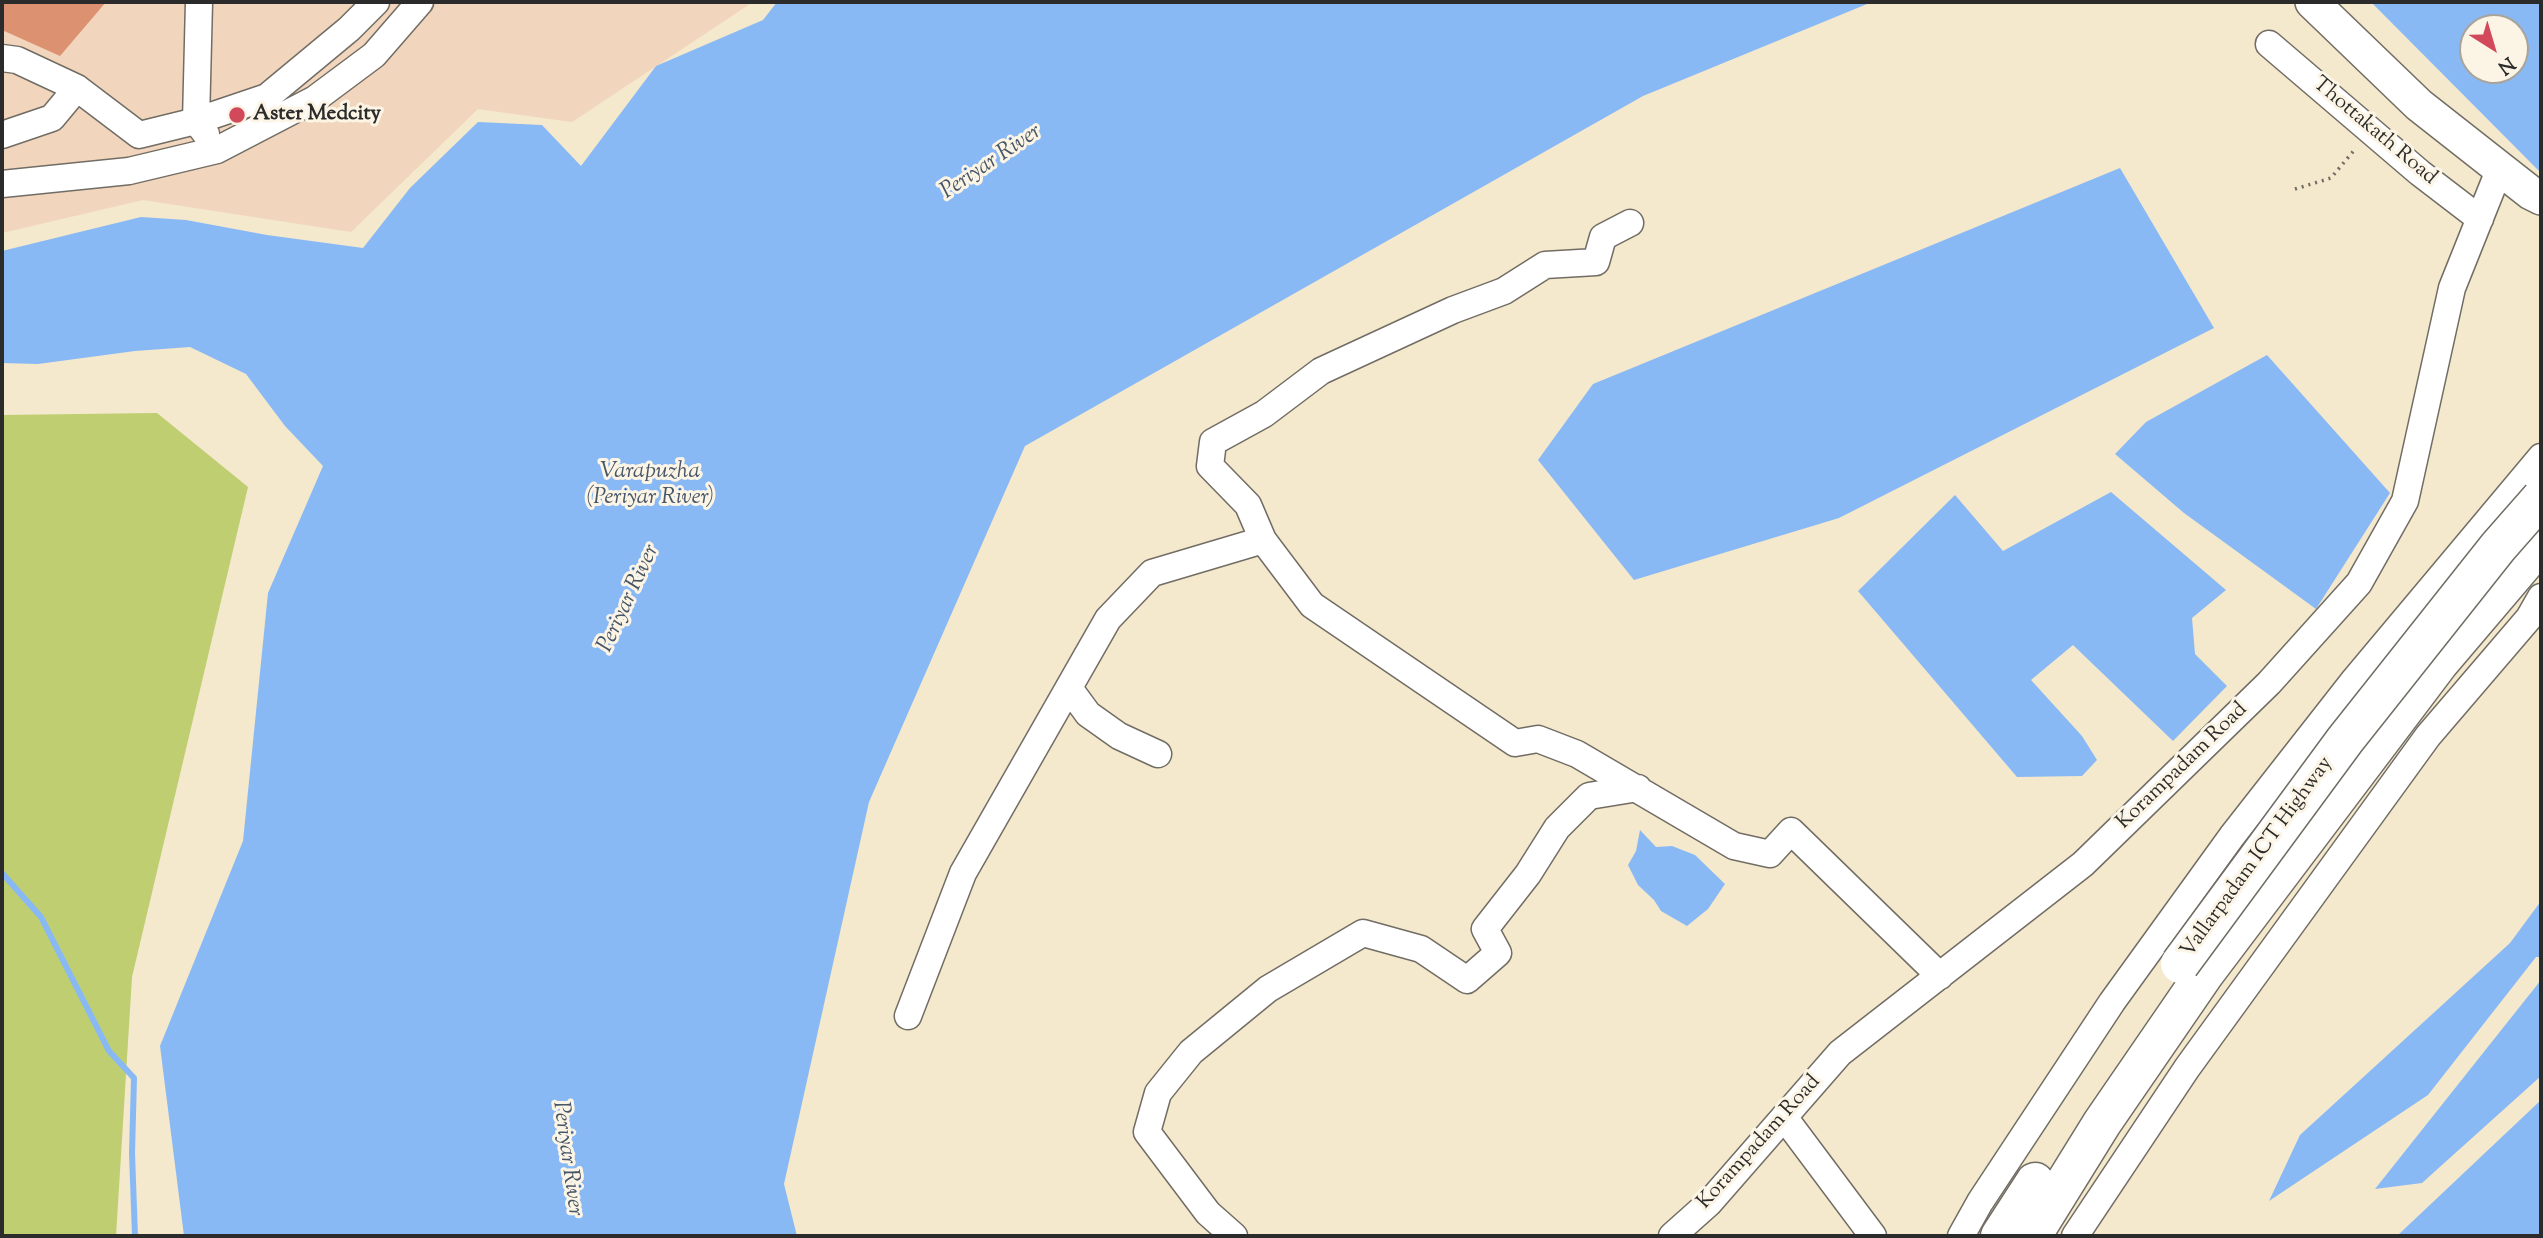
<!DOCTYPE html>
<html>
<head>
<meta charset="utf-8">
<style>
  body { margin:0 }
  #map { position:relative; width:2543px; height:1238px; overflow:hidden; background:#f4e8cd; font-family:"Sorts Mill Goudy",serif }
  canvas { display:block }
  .frame { position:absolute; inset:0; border:4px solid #2b2b2b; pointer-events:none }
  .north { position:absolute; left:2459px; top:14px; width:70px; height:70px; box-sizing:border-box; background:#fcf5e5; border:2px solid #a8a49b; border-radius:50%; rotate:143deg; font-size:19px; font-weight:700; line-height:28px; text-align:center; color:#2b2b2b }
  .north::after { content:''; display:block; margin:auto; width:24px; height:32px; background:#d1495b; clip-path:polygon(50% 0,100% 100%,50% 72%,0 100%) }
</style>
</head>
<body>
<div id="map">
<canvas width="2543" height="1238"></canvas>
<div class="frame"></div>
<div class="north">N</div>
</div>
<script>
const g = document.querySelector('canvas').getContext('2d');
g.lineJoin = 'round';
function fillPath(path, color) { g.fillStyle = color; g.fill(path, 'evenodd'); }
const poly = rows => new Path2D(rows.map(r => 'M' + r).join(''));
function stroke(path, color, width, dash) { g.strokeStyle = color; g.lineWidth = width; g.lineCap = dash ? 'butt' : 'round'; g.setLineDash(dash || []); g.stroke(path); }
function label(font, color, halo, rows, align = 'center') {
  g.font = font + ' "Sorts Mill Goudy",serif'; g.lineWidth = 6; g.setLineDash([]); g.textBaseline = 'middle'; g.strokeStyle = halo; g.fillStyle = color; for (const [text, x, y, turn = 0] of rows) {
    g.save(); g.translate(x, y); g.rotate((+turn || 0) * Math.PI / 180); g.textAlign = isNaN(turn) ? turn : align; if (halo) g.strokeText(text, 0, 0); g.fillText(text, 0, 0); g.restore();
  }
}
const built = poly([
  [2,2,753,2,572,122,478,109,351,232,143,200,2,233]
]);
const green = poly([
  [157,413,248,487,132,977,116,1236,2,1236,2,415]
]);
const water = poly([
  [777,2,1872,2,1643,96,1025,446,869,802,784,1184,797,1236,184,1236,160,1046,243,841,268,593,323,466,285,426,246,374,190,347,135,351,38,364,2,363,2,251,141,217,186,220,267,235,363,248,410,188,478,122,542,125,581,166,656,66,763,20],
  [2371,2,2541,2,2541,171,2540,172],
  [2473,28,2515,28,2515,70,2473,70],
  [2120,168,2214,328,1839,518,1634,580,1538,460,1593,384],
  [2267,355,2390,493,2316,609,2184,513,2115,454,2146,422],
  [2111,492,2226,590,2192,618,2195,654,2227,686,2173,741,2073,645,2031,680,2082,736,2097,760,2082,776,2017,777,1858,591,1955,495,2003,551],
  [1640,830,1656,847,1672,846,1695,855,1725,884,1708,909,1687,926,1661,911,1654,900,1638,885,1628,865,1636,851],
  [2541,901,2541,957,2536,957,2428,1095,2269,1201,2300,1135,2510,943],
  [2541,980,2541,1076,2422,1183,2375,1189],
  [2541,1100,2541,1236,2397,1236]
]);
const stream = poly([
  [2,873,41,917,109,1051,134,1078,132,1153,135,1236]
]);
const building = poly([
  [2,2,106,2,60,56,2,30]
]);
const path = poly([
  [2295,189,2331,178,2356,148]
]);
const minor = poly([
  [199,2,196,121,206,134],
  [2269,44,2420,173,2480,219],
  [2,58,17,60,77,88],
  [2,135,52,118,77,88,139,135,196,121,267,97,349,29,376,2],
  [2,184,129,171,217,150,315,99,374,55,420,2],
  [1630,223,1603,237,1596,262,1545,265,1504,291,1453,310,1321,371,1264,414,1213,442,1210,466,1248,505,1263,540,1312,605,1515,743,1538,739,1577,754,1734,846,1770,854,1791,831,1940,976],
  [1069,688,1088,714,1119,736,1158,754],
  [908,1016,963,873,1108,619,1152,573,1263,540],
  [1784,1117,1873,1236],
  [1234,1236,1208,1213,1147,1132,1158,1093,1191,1052,1268,989,1363,933,1421,949,1467,980,1498,953,1485,929,1528,874,1557,828,1589,796,1638,788],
  [1672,1236,1709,1203,1840,1053,2083,864,2269,683,2359,583,2405,501,2452,288,2500,168],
  [1961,1236,1980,1202,2112,1002,2232,836,2355,679,2541,457],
  [2075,1236,2187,1068,2428,736,2529,618,2541,597]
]);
const major = poly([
  [2312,2,2419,105,2531,193,2541,198]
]);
const highway = poly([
  [2000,1236,2035,1182],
  [2032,1236,2102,1123,2205,973,2439,663,2541,543]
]);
const highwayBridge = poly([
  [2180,964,2345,740,2498,547,2541,498]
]);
const markers = [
  [237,115,9,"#d1495b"]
];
const poiNames = [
  ["Aster Medcity",253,115]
];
const streetNames = [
  ["Thottakath Road",2374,132,40],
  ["Korampadam Road",2183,767,-44],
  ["Vallarpadam ICT Highway",2258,858,-54],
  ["Korampadam Road",1760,1143,-48]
];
const waterNames = [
  ["Periyar River",992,163,-34],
  ["Varapuzha",650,473],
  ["(Periyar River)",650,499],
  ["Periyar River",630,599,-65],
  ["Periyar River",566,1159,82]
];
fillPath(built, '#f1d5bd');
fillPath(green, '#bfce70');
fillPath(water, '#89b9f5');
stroke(stream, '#89b9f5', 6);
fillPath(building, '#dc9270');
stroke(minor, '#716d64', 29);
stroke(major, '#716d64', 36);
stroke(highway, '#716d64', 41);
stroke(path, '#716d64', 3.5, [2, 5]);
stroke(minor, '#fff', 26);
stroke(major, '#fff', 33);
stroke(highway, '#fff', 38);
stroke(highwayBridge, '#716d64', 41, []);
stroke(highwayBridge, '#fff', 38);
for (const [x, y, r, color] of markers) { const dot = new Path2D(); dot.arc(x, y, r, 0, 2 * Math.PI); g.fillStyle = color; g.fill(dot); stroke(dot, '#fcf5e5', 2.5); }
label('bold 21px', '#2b2b2b', '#fcf5e5', poiNames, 'left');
label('21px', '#2b2b2b', '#fcf5e5', streetNames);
label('italic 23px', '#475668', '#fcf5e5', waterNames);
</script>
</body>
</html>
